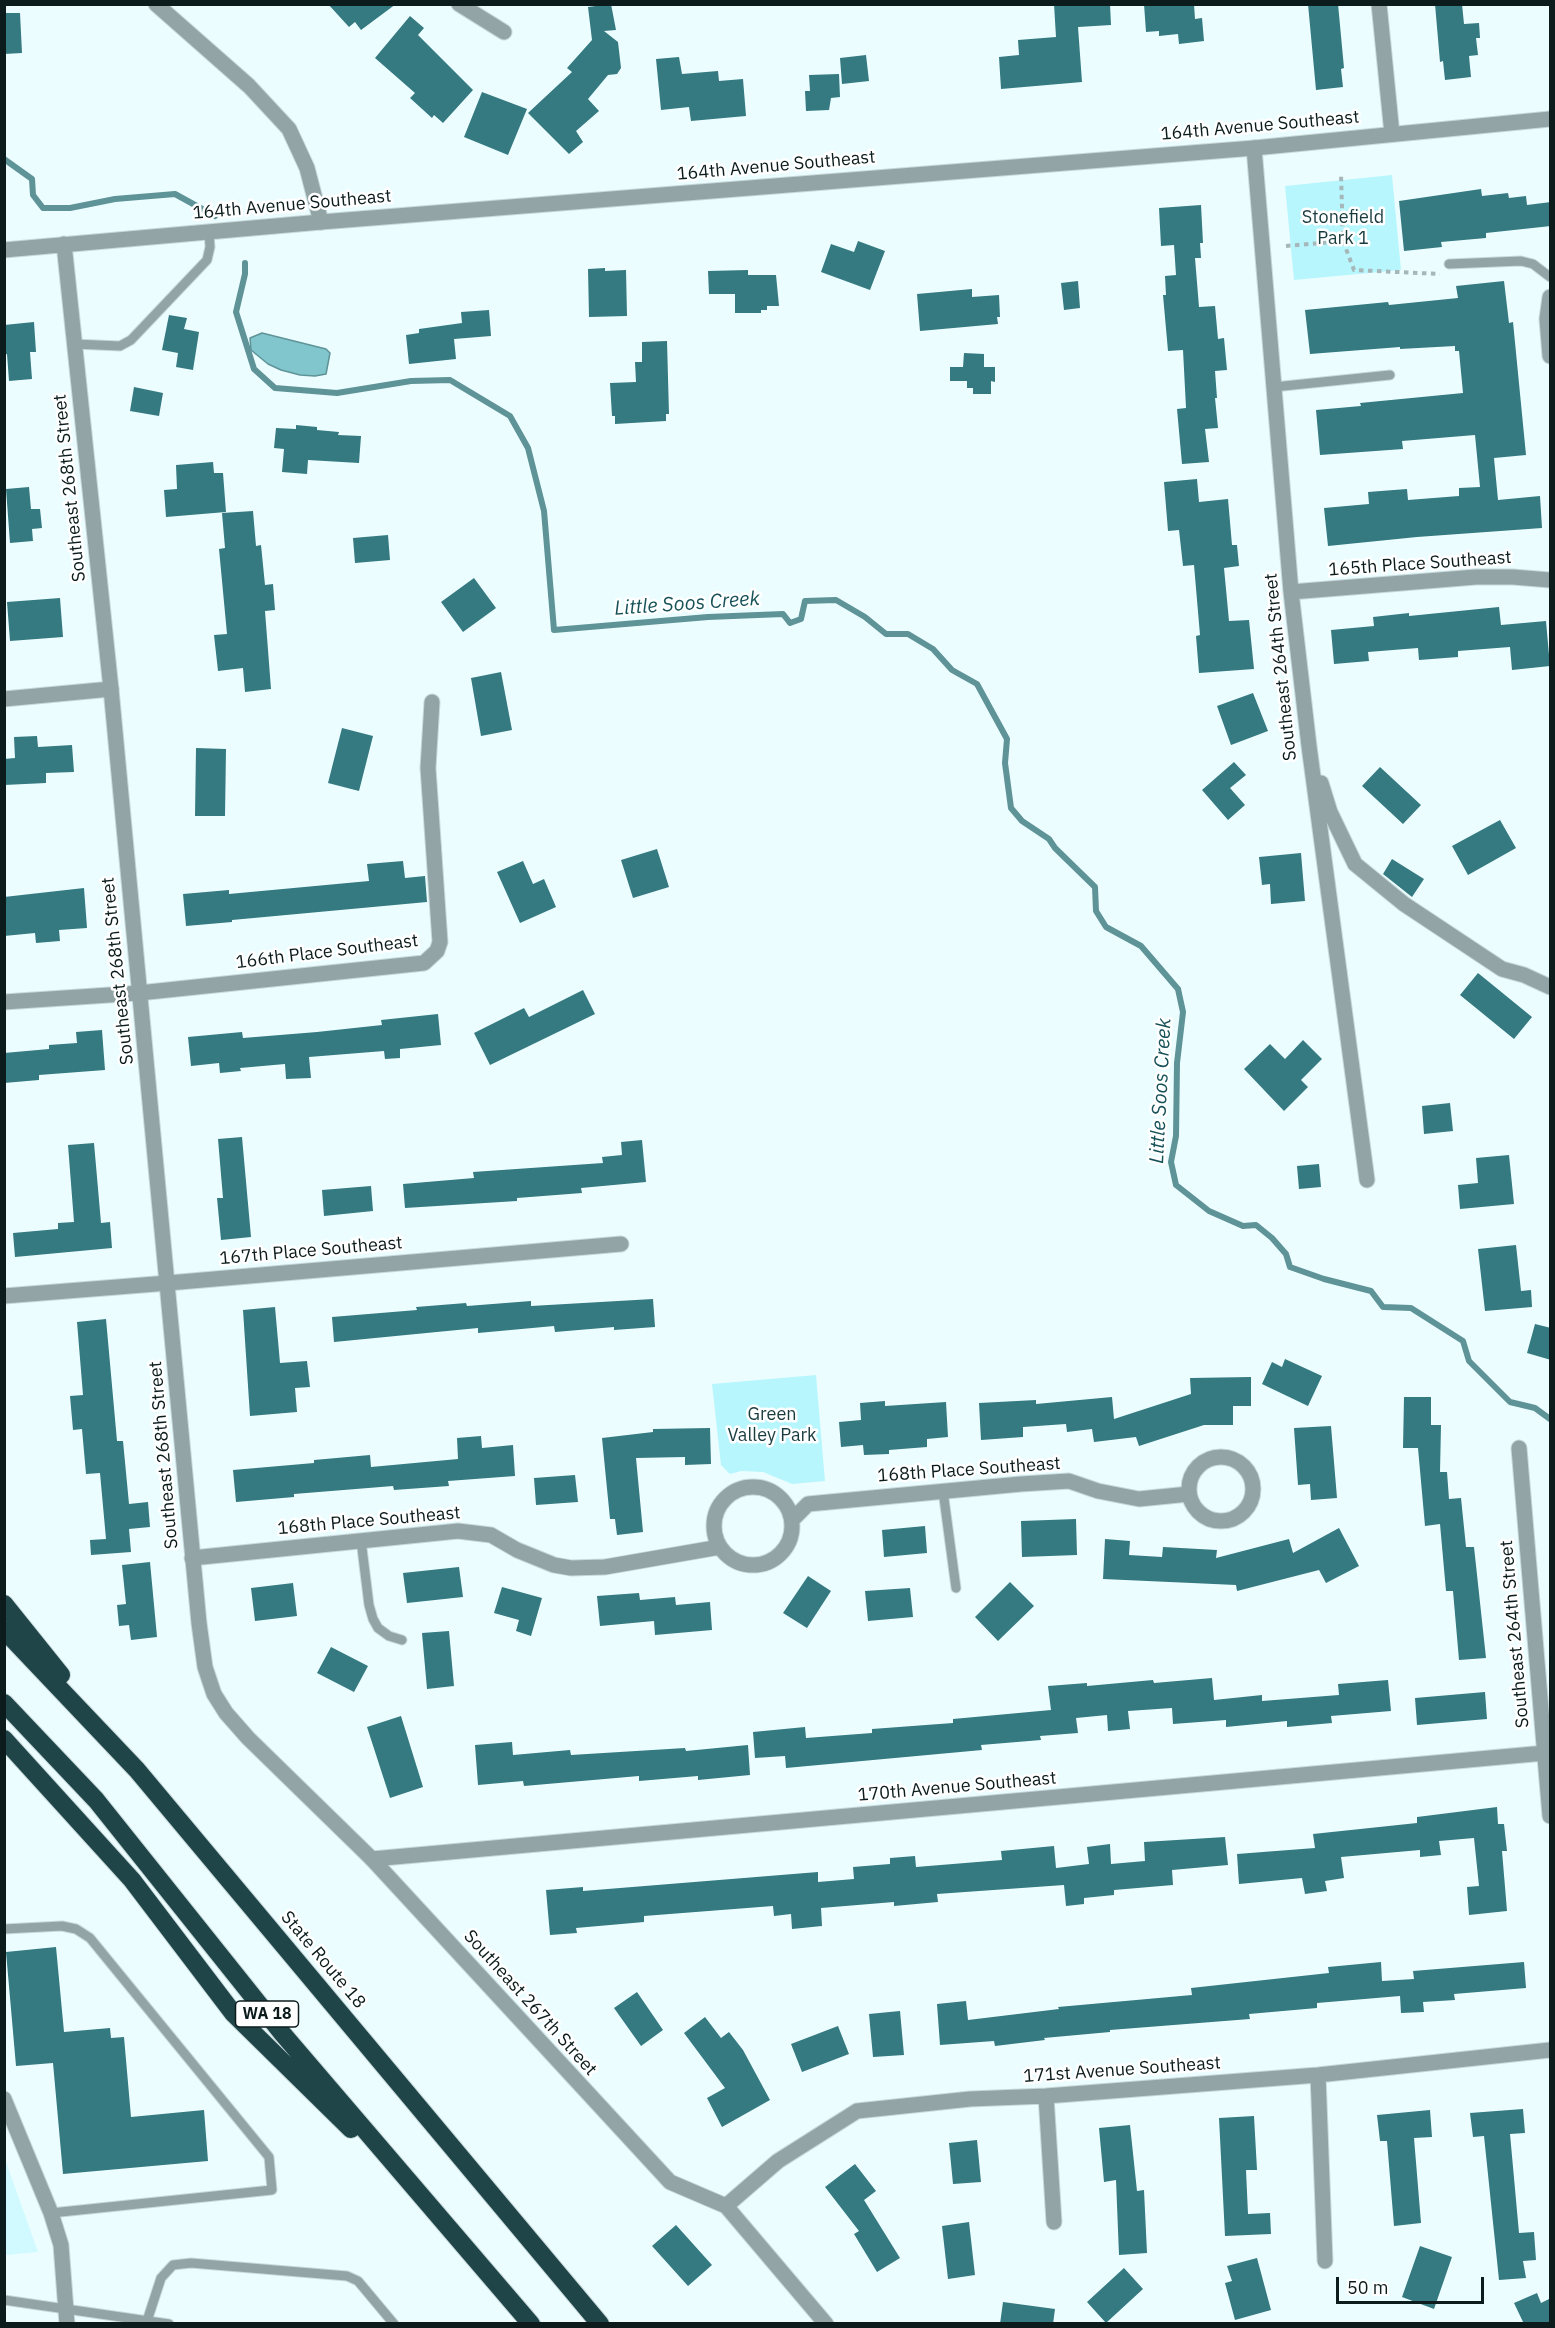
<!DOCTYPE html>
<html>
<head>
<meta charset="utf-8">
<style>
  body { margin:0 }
  #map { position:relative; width:1555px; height:2328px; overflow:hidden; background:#ecfdff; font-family:"IBM Plex Sans",sans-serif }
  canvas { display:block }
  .frame { position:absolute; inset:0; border:6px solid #0c1c1d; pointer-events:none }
  .scale { position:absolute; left:1336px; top:2277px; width:148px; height:27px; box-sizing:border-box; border:3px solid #0c1c1d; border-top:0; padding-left:8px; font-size:18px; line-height:21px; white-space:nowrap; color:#0c1c1d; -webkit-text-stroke:4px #fff; paint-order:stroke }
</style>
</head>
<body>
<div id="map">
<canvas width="1555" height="2328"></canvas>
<div class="frame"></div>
<div class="scale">50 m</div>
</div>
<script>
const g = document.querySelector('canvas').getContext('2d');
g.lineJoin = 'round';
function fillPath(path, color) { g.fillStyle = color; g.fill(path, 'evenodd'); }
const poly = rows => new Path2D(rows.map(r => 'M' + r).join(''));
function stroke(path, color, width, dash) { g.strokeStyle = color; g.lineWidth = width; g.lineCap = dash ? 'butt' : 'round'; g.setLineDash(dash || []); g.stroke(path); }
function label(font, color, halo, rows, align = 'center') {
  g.font = font + ' "IBM Plex Sans",sans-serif'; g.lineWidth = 5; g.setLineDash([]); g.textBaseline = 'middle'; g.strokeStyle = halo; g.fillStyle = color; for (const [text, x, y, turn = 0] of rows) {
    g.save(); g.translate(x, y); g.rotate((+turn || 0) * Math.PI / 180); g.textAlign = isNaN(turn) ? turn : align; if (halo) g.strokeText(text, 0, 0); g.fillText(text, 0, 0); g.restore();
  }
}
const built = poly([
  [5,2159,38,2252,5,2255]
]);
const green = poly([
  [1392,175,1401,270,1294,280,1285,186],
  [816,1375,825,1481,792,1484,763,1472,741,1471,730,1474,721,1465,712,1384]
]);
const water = poly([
  [262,333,326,349,330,353,326,374,315,376,300,375,281,370,268,364,251,350,250,338,262,333]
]);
const stream = poly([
  [4,159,32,179,33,195,43,208,70,208,115,199,175,194,215,216],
  [245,263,245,274,236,312,254,369,275,388,337,393,411,381,450,380,510,416,528,448,544,511,554,630,708,617,783,614,790,623,801,619,805,601,836,600,865,617,886,634,908,634,933,649,952,670,977,684,1007,739,1005,763,1011,808,1022,821,1049,839,1055,848,1095,887,1096,911,1106,927,1141,946,1178,989,1183,1012,1177,1063,1176,1136,1171,1162,1176,1185,1209,1211,1243,1226,1256,1225,1272,1238,1286,1254,1290,1267,1324,1279,1371,1291,1383,1307,1411,1308,1463,1341,1469,1361,1510,1402,1535,1408,1550,1419]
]);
const building = poly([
  [328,4,396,4,361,30,355,22,349,27],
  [611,4,616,30,604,31,618,42,621,68,617,74,608,75,588,99,599,111,576,131,583,142,569,154,528,113,572,72,567,68,592,40,588,7],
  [1054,4,1110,4,1111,25,1078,27,1082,82,1001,89,999,57,1019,55,1018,40,1056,37],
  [1144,4,1194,4,1195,19,1202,18,1204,41,1179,44,1178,34,1159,36,1159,31,1146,32],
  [1308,4,1338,4,1344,68,1341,69,1343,87,1316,90],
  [1435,4,1462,4,1464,24,1479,23,1480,38,1476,38,1478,55,1469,56,1471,77,1445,80,1443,61,1440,62],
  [4,13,20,13,22,53,4,54],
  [410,16,424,28,418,35,473,90,443,123,434,115,432,118,410,98,415,93,375,58],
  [866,55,869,81,842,84,840,58],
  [679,57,682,74,718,71,719,81,743,79,746,116,691,121,689,107,661,110,656,59],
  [839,74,840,97,831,98,829,110,806,111,805,91,810,91,809,75],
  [482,92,527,109,508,155,464,137],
  [1481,189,1482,196,1508,193,1509,198,1526,196,1527,205,1551,202,1551,226,1486,233,1486,238,1441,242,1442,247,1404,251,1399,201],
  [1201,205,1203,243,1200,243,1201,258,1195,258,1199,307,1215,306,1218,339,1224,338,1227,370,1215,371,1217,398,1215,398,1218,428,1205,429,1209,462,1182,464,1177,409,1186,408,1183,350,1168,351,1163,295,1166,295,1165,276,1176,275,1174,245,1161,246,1159,208],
  [858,241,885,251,870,290,821,272,831,244,854,252],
  [605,268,605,271,626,270,627,316,589,317,588,269],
  [748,270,748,275,776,275,779,306,767,306,767,310,761,310,761,313,735,313,735,294,709,294,708,271],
  [1078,281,1080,308,1064,310,1061,283],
  [1504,281,1509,323,1513,322,1526,455,1494,458,1498,500,1540,496,1542,528,1417,537,1328,546,1324,508,1369,504,1368,492,1407,489,1408,500,1459,496,1459,488,1480,487,1475,435,1402,441,1403,449,1320,455,1316,410,1361,406,1360,403,1463,393,1459,351,1455,351,1455,346,1400,349,1400,347,1310,354,1305,310,1388,302,1389,305,1458,298,1456,286],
  [972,289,972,297,999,295,1000,317,997,317,998,324,920,331,917,294],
  [489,310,491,336,454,339,456,359,409,364,406,335,419,333,419,329,462,323,461,312],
  [169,315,187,318,184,329,199,332,193,370,176,367,178,353,162,350],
  [34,322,36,352,30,352,32,379,9,381,7,354,4,355,4,325],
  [667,341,669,414,666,414,666,421,615,424,615,416,612,416,610,383,636,382,635,362,642,362,642,342],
  [964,353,984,354,984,367,995,367,995,382,991,381,991,394,973,394,973,388,967,388,967,381,950,381,950,367,963,367],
  [134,387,163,393,159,416,130,411],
  [296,425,317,427,317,430,339,432,338,435,361,436,359,463,308,460,307,474,282,472,284,449,274,448,276,428,296,429],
  [213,462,214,473,223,473,226,512,166,517,164,490,177,489,176,465],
  [1197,479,1199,502,1228,499,1232,545,1237,545,1239,566,1224,568,1229,621,1249,620,1254,669,1199,673,1196,636,1200,635,1194,565,1183,566,1179,530,1168,531,1164,482],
  [29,487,31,509,40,509,42,528,32,529,33,541,10,543,6,489],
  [253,511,256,546,261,545,265,585,273,584,275,610,265,611,271,689,245,692,243,668,218,671,214,635,227,634,219,549,225,548,222,513],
  [388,535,390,560,355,563,353,538],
  [474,578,496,608,463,632,441,602],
  [60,598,63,637,10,641,7,602],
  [1499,607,1501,625,1546,621,1550,666,1512,670,1510,647,1458,651,1458,657,1419,660,1418,648,1368,652,1369,661,1334,664,1331,630,1374,626,1373,617,1409,613,1409,616],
  [501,672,512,730,481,736,471,678],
  [1253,693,1268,731,1231,745,1217,706],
  [342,728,373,736,359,791,328,783],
  [37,736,38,747,72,745,74,772,46,773,46,783,4,785,4,759,15,758,14,737],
  [196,748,226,749,225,816,195,816],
  [1234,762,1246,775,1230,788,1245,805,1228,820,1202,790],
  [1380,767,1421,805,1403,824,1362,786],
  [1500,820,1516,848,1468,875,1452,846],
  [657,849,669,887,633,898,621,860],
  [1301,853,1305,901,1271,904,1270,884,1262,885,1259,857],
  [1392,859,1424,879,1412,897,1383,874],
  [403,861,405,878,425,876,427,902,232,920,232,922,186,926,183,894,229,890,229,894,369,881,367,864],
  [523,861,533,884,544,879,556,907,520,923,497,872],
  [84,888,87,928,59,930,60,941,36,943,35,933,4,936,4,897],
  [1478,973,1532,1017,1514,1039,1460,995],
  [583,990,595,1014,490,1065,474,1033,524,1008,529,1017],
  [438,1014,441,1045,400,1049,400,1058,385,1059,384,1051,309,1057,311,1078,286,1079,285,1064,240,1068,241,1071,220,1073,219,1063,191,1066,188,1037,242,1032,243,1038,317,1032,382,1025,381,1020],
  [102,1030,105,1070,39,1075,39,1080,4,1083,4,1053,49,1049,49,1045,77,1043,76,1032],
  [1303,1040,1322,1059,1301,1080,1308,1087,1284,1111,1244,1069,1270,1044,1285,1059],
  [1450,1103,1453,1131,1424,1134,1422,1106],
  [242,1137,251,1237,221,1240,217,1198,223,1198,218,1139],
  [642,1140,646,1182,581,1188,582,1193,517,1198,517,1201,405,1208,403,1184,474,1178,473,1172,603,1163,602,1157,622,1155,621,1142],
  [94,1143,101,1223,110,1222,112,1248,15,1257,13,1233,58,1229,58,1223,74,1222,68,1145],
  [1509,1155,1514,1204,1460,1209,1458,1185,1478,1183,1476,1158],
  [1319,1164,1321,1187,1299,1189,1297,1166],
  [371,1186,373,1211,324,1216,322,1190],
  [1516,1245,1521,1291,1531,1290,1532,1307,1485,1311,1478,1249],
  [653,1299,655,1327,614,1330,614,1327,555,1332,554,1326,478,1333,478,1328,334,1342,332,1317,417,1310,416,1307,466,1303,467,1306,531,1301,531,1306],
  [275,1307,280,1363,307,1361,310,1387,295,1388,297,1412,250,1416,243,1310],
  [106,1319,117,1441,123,1441,129,1504,148,1502,150,1527,129,1529,131,1552,91,1555,90,1540,106,1539,100,1473,86,1474,82,1429,73,1430,70,1396,83,1395,77,1322],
  [1535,1324,1551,1328,1551,1360,1527,1353],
  [1285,1359,1322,1376,1308,1406,1262,1384,1272,1362,1282,1367],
  [1251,1377,1251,1406,1233,1406,1233,1425,1204,1425,1139,1446,1136,1437,1094,1442,1092,1429,1067,1432,1066,1424,1023,1427,1023,1437,981,1440,979,1403,1036,1400,1036,1404,1112,1397,1114,1419,1191,1394,1190,1378],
  [1404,1397,1431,1397,1431,1425,1441,1425,1440,1472,1447,1472,1449,1499,1461,1498,1466,1547,1474,1547,1486,1658,1459,1660,1453,1591,1446,1591,1440,1524,1425,1526,1418,1448,1403,1448],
  [885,1401,885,1406,946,1402,948,1437,927,1439,927,1447,889,1450,889,1454,864,1455,863,1445,841,1447,839,1422,861,1420,860,1403],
  [1331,1426,1337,1498,1311,1500,1310,1484,1298,1485,1294,1428],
  [710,1428,711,1464,685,1465,685,1457,636,1458,643,1532,617,1535,615,1519,610,1519,602,1438,653,1432,653,1429],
  [481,1436,482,1448,513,1445,515,1476,448,1481,449,1486,394,1490,393,1486,294,1494,294,1497,236,1502,233,1470,314,1463,314,1460,370,1455,371,1467,458,1459,457,1438],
  [575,1475,578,1502,536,1505,534,1478],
  [1076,1519,1077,1555,1022,1557,1021,1521],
  [925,1526,927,1553,884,1557,882,1530],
  [1339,1528,1359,1566,1326,1583,1319,1570,1237,1591,1236,1585,1103,1579,1105,1539,1130,1541,1129,1555,1162,1557,1163,1547,1217,1550,1216,1558,1289,1539,1293,1553],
  [150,1562,157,1637,131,1640,129,1625,119,1626,117,1605,126,1604,122,1565],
  [459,1567,463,1597,407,1603,403,1573],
  [808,1576,831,1591,807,1628,783,1613],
  [1010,1582,1034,1606,998,1641,975,1617],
  [293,1583,297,1616,255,1621,251,1588],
  [502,1587,542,1598,531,1636,516,1631,519,1620,494,1613],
  [910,1588,913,1617,868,1621,865,1591],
  [639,1593,640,1600,675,1597,676,1605,710,1602,712,1630,655,1635,654,1621,600,1626,597,1596],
  [449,1631,454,1686,427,1689,422,1633],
  [331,1647,368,1666,354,1692,317,1673],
  [1212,1678,1214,1700,1262,1695,1262,1701,1339,1695,1338,1684,1388,1680,1391,1711,1331,1716,1332,1723,1287,1727,1287,1721,1226,1727,1226,1720,1173,1724,1172,1708,1128,1711,1130,1729,1108,1731,1107,1715,1076,1718,1078,1733,1040,1736,1041,1740,981,1745,982,1750,786,1768,785,1756,755,1758,753,1732,805,1727,806,1738,872,1733,872,1729,953,1723,953,1719,1051,1710,1048,1686,1087,1683,1087,1686,1153,1680,1154,1683],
  [1485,1692,1487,1719,1417,1725,1415,1698],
  [401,1716,423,1787,390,1798,367,1727],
  [512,1742,513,1755,570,1750,571,1755,685,1748,686,1751,748,1745,750,1775,698,1780,698,1776,639,1781,639,1776,524,1786,523,1781,478,1785,475,1745],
  [1497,1807,1498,1824,1504,1824,1507,1851,1502,1851,1507,1911,1469,1915,1467,1887,1479,1886,1474,1838,1439,1841,1441,1855,1420,1857,1420,1850,1341,1857,1344,1878,1325,1881,1327,1891,1305,1894,1302,1878,1239,1884,1237,1854,1315,1848,1313,1834,1417,1823,1417,1817],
  [1225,1837,1228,1865,1172,1870,1173,1885,1114,1890,1114,1895,1084,1898,1084,1904,1066,1906,1064,1885,937,1894,938,1902,894,1906,894,1902,821,1908,822,1926,792,1929,791,1914,774,1916,773,1906,644,1916,644,1922,576,1928,577,1933,550,1935,546,1890,583,1887,583,1891,818,1872,818,1882,854,1879,853,1867,890,1864,890,1858,915,1856,916,1867,1002,1860,1001,1851,1054,1846,1056,1868,1089,1864,1087,1847,1110,1844,1111,1864,1145,1861,1144,1842],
  [56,1947,64,2032,110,2028,111,2038,124,2037,131,2117,204,2110,208,2161,63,2174,53,2063,16,2066,6,1952],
  [1381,1962,1382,1981,1414,1979,1413,1971,1524,1962,1526,1988,1454,1994,1455,2000,1423,2002,1424,2012,1401,2013,1400,1996,1317,2003,1317,2008,1249,2014,1250,2019,1110,2030,1110,2032,1044,2038,1045,2040,995,2046,994,2041,940,2045,937,2004,966,2001,968,2020,1059,2009,1058,2007,1192,1995,1191,1988,1329,1973,1328,1967],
  [637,1992,663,2030,641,2046,614,2008],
  [900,2011,904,2055,873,2057,869,2014],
  [705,2017,721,2038,729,2032,743,2050,770,2100,722,2127,707,2098,725,2088,684,2033],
  [838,2026,849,2054,802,2072,791,2044],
  [1523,2109,1525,2133,1510,2134,1519,2233,1534,2232,1536,2260,1523,2261,1526,2278,1499,2280,1484,2136,1473,2137,1470,2113],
  [1430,2110,1432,2137,1414,2138,1421,2223,1394,2226,1387,2141,1380,2141,1377,2115],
  [1254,2116,1257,2170,1246,2170,1248,2214,1270,2213,1271,2234,1225,2236,1219,2118],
  [1130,2125,1137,2191,1144,2190,1147,2253,1119,2255,1116,2180,1104,2182,1099,2128],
  [977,2140,981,2182,953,2184,949,2143],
  [855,2164,876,2191,864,2200,900,2258,877,2272,854,2234,859,2231,825,2187],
  [969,2222,975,2275,948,2279,942,2226],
  [676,2225,712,2265,688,2286,652,2246],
  [1420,2246,1452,2257,1434,2309,1402,2297],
  [1257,2258,1271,2310,1235,2320,1225,2283,1232,2281,1227,2266],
  [1124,2268,1143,2289,1106,2323,1087,2302],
  [1537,2293,1541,2303,1551,2298,1551,2324,1524,2324,1514,2303],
  [1003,2302,1055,2309,1053,2324,1000,2324]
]);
const path = poly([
  [1343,241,1354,270,1440,274],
  [1286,246,1343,241,1341,174]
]);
const service = poly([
  [1449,264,1521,261,1533,264,1550,277],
  [74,344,120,346,131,340,207,260,210,247,209,232],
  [1274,387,1390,375],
  [943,1491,956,1588],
  [361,1540,369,1605,373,1619,378,1628,389,1636,402,1640],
  [4,1929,62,1926,76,1929,90,1938,269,2157,272,2190,51,2213],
  [4,2300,169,2324],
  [147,2321,161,2278,173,2265,191,2263,347,2276,358,2281,394,2324]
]);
const minor = poly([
  [156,4,249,86,289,129,307,168,321,222],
  [459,4,504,32],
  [1379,4,1392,134],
  [1254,148,1291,592,1309,746,1367,1180],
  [1550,297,1547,319,1550,356],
  [1291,592,1476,577,1513,577,1550,580],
  [4,699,111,689],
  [1321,783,1330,812,1355,864,1404,904,1502,969,1524,975,1550,987],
  [4,1002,139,993,424,963,437,951,440,942,428,768,432,702],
  [4,1296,168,1283,621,1244],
  [1519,1448,1550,1816],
  '1189 1489a32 32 0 1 1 64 0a32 32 0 1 1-64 0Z',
  '714 1526a39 39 0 1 1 78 0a39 39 0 1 1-78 0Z',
  [792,1520,808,1504,1021,1484,1069,1481,1098,1491,1139,1499,1189,1494],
  [192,1558,458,1531,491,1535,517,1550,554,1565,571,1568,605,1567,720,1547],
  [372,1859,1545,1753],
  [1318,2075,1325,2261],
  [1046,2096,1054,2222],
  [4,2099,51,2213,61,2245,67,2324],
  [726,2206,778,2161,857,2111,970,2099,1046,2096,1318,2075,1550,2050]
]);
const tertiary = poly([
  [64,244,111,689,199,1623,205,1667,214,1694,226,1713,248,1738,372,1859,670,2182,726,2206,826,2324],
  [4,250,321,222,1254,148,1550,119]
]);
const motorway = poly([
  [4,1604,61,1675],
  [4,1630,137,1770,600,2324],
  [4,1703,96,1800,282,2033,531,2324],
  [4,1739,132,1880,233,2013,351,2129]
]);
const shields = [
  [267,2014,63]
];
const shieldNames = [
  ["WA 18",267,2014]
];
const streetNames = [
  ["164th Avenue Southeast",1260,126,-5],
  ["164th Avenue Southeast",776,166,-5],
  ["164th Avenue Southeast",292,205,-5],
  ["Southeast 268th Street",70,488,-96],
  ["165th Place Southeast",1420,564,-4],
  ["Southeast 264th Street",1281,667,-96],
  ["166th Place Southeast",327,952,-7],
  ["Southeast 268th Street",118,971,-96],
  ["167th Place Southeast",311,1251,-5],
  ["Southeast 268th Street",164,1455,-95],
  ["168th Place Southeast",969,1470,-4],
  ["168th Place Southeast",369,1521,-5],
  ["Southeast 264th Street",1515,1634,-95],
  ["170th Avenue Southeast",957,1787,-5],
  ["State Route 18",323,1960,50],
  ["Southeast 267th Street",530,2003,48],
  ["171st Avenue Southeast",1122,2070,-4]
];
const parkNames = [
  ["Stonefield",1343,218],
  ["Park 1",1343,239],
  ["Green",772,1415],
  ["Valley Park",772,1436]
];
const waterNames = [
  ["Little Soos Creek",687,604,-4],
  ["Little Soos Creek",1161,1091,-87]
];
fillPath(built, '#d0faff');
fillPath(green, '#b8f6fd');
fillPath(water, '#81c6cd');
stroke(water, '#5e9398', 1.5);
stroke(stream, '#5e9398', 6);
fillPath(building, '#347a80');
stroke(service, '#c8d9db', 11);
stroke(minor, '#c8d9db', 17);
stroke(tertiary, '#c8d9db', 17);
stroke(motorway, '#c8d9db', 20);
stroke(path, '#a6b7b9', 4, [4.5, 4.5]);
stroke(service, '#92a4a5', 9);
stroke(minor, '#92a4a5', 15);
stroke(tertiary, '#92a4a5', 15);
stroke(motorway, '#1f4549', 18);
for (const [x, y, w] of shields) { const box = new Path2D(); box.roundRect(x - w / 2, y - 13, w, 26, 4.5); g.fillStyle = '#fff'; g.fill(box); stroke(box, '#0c1c1d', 1.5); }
label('bold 16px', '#0c1c1d', null, shieldNames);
label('18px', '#0c1c1d', '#fff', streetNames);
label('18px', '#183b3e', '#fff', parkNames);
label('italic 20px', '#165258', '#fff', waterNames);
</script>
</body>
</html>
